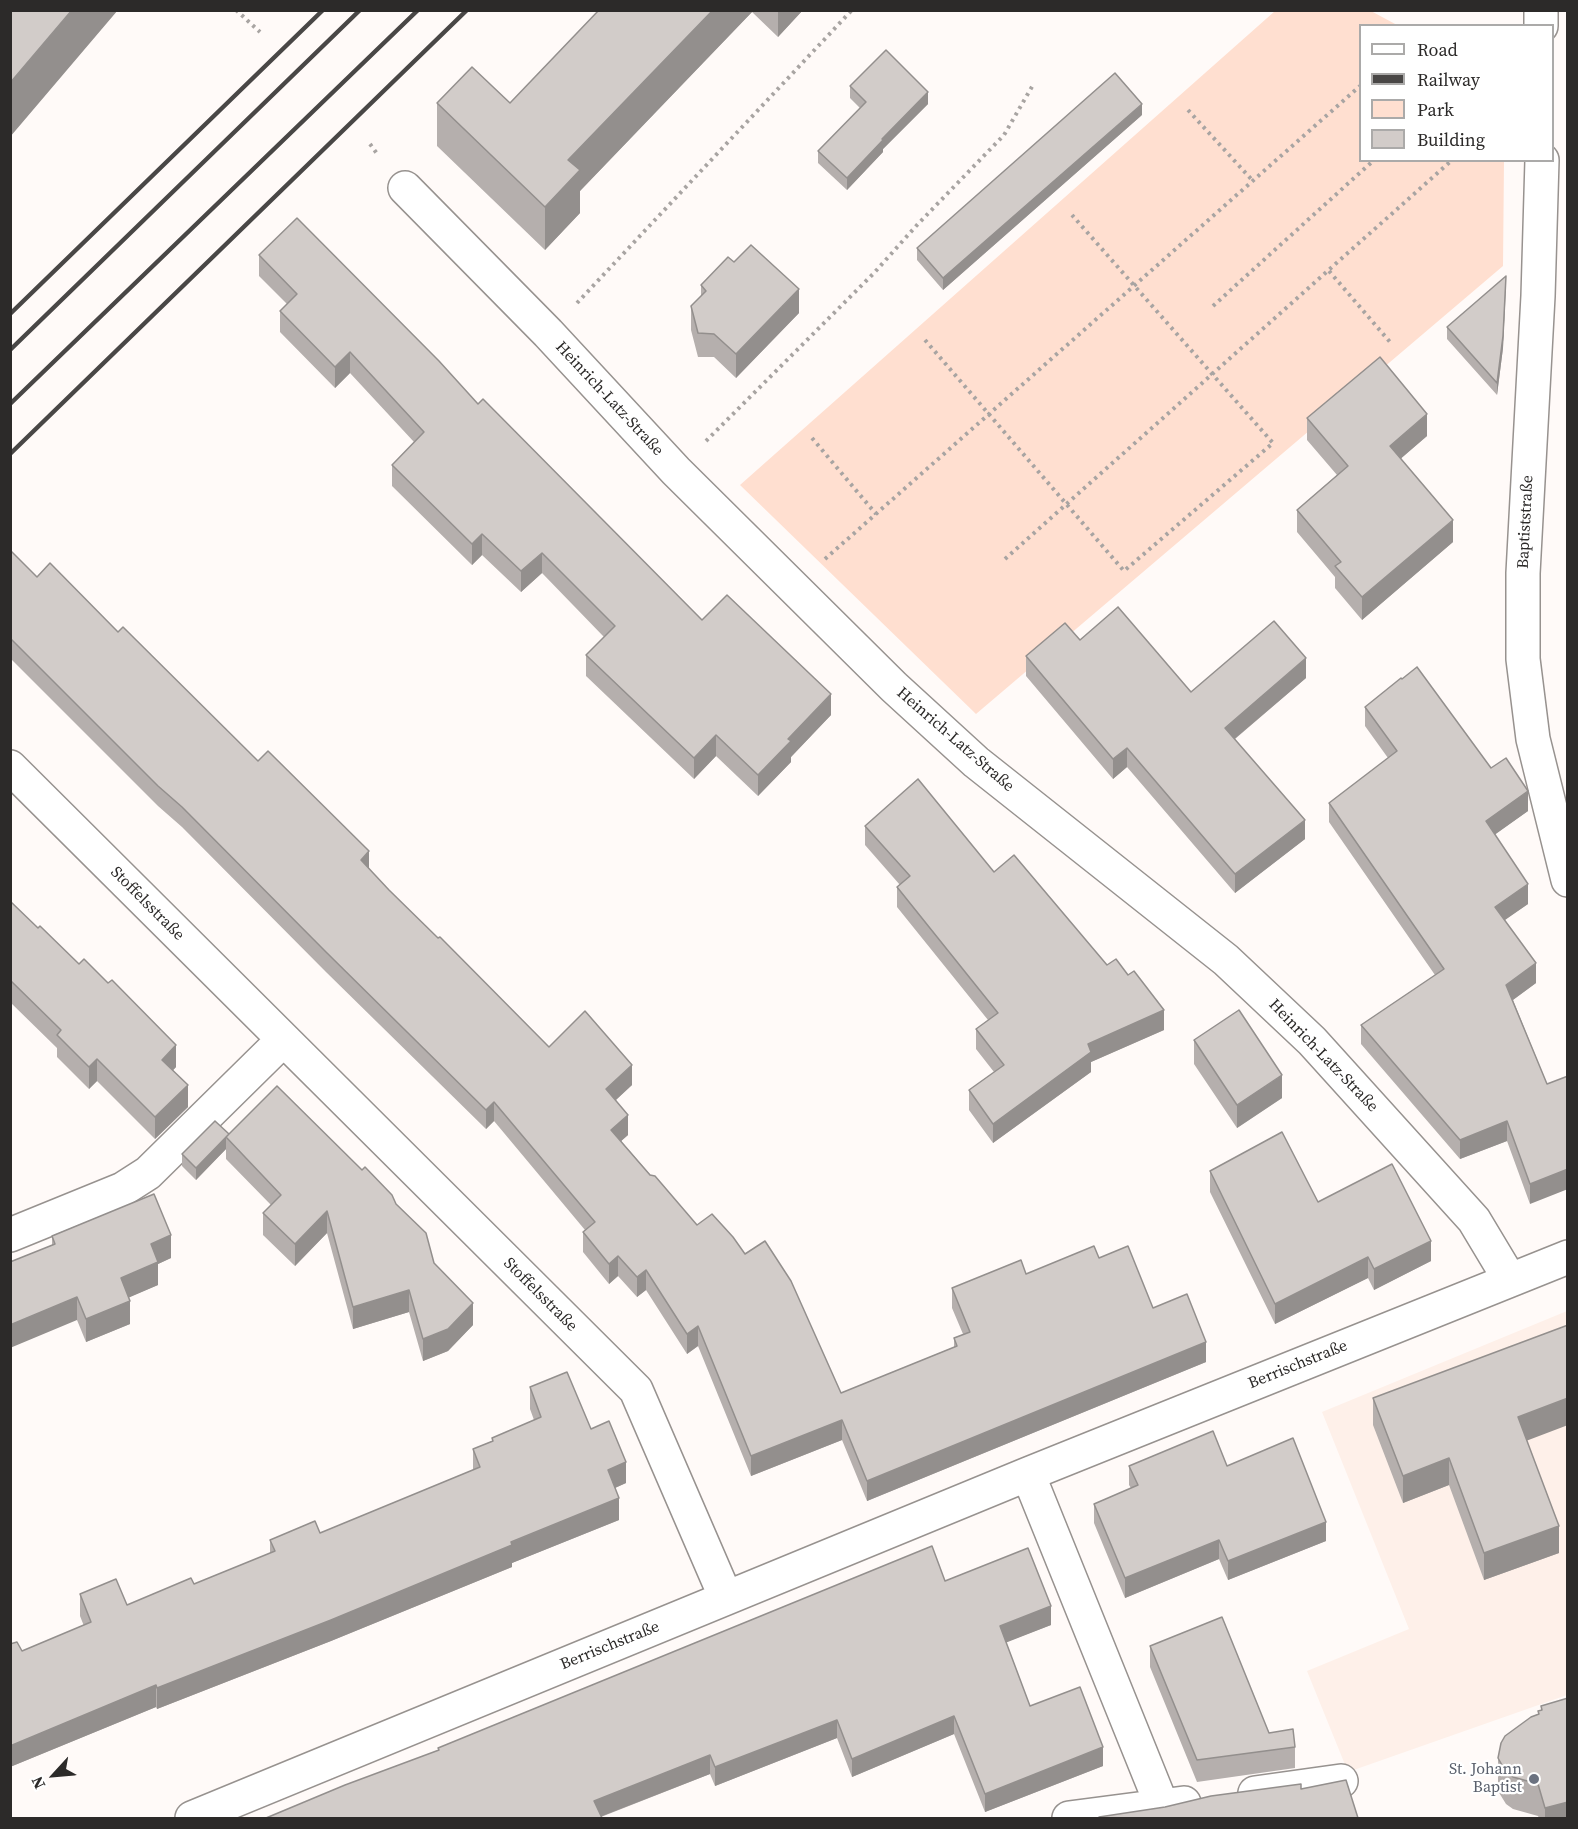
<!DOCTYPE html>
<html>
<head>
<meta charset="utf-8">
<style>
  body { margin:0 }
  #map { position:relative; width:1578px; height:1829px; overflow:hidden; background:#fffaf8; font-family:"Source Serif 4",serif }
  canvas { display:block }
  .frame { position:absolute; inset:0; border:12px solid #2c2a29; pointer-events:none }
  .legend { position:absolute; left:1359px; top:24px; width:195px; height:138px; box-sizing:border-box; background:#fff; border:2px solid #abaaa9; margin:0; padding:8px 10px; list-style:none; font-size:18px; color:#2c2a29 }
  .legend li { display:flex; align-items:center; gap:12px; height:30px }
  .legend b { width:30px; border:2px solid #abaaa9 }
  .north { position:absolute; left:24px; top:1745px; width:60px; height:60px; -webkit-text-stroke:4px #fff; paint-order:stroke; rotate:244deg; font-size:16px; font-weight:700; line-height:24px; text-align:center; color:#2c2a29 }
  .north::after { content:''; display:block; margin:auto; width:21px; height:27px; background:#2c2a29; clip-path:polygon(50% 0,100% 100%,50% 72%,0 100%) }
</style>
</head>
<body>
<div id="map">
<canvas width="1578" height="1829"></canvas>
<div class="frame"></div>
<ul class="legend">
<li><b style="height:8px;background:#fff"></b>Road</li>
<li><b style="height:8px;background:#494746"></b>Railway</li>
<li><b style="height:16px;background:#ffdfd0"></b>Park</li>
<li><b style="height:16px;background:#d2ccc9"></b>Building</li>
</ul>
<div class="north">N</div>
</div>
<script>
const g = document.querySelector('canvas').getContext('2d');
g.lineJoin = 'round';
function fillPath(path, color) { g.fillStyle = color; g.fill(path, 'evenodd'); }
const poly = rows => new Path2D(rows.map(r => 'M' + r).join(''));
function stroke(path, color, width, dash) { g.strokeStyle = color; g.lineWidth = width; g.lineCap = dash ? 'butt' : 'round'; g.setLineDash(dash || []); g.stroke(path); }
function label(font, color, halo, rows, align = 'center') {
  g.font = font + ' "Source Serif 4",serif'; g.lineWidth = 4.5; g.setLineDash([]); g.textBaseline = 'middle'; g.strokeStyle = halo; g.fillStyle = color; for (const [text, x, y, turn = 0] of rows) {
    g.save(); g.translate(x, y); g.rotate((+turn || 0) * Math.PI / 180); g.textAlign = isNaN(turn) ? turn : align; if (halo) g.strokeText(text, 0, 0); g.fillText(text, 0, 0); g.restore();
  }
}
const built = poly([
  [1567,1311,1567,1695,1348,1772,1307,1671,1409,1629,1322,1412]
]);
const green = poly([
  [1275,11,1371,11,1397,25,1360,26,1360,160,1504,161,1503,266,976,714,740,485]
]);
const path = poly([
  [236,10,260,32],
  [1188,110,1253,181],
  [370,144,378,155],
  [1329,271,1390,342],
  [577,303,852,10],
  [1213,306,1374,160],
  [925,340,1124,571,1273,443,1072,215],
  [812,438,876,514],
  [706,441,874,273,917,225,1004,135,1033,85],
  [825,559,1360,86],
  [1005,559,1452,160]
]);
const minor = poly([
  [1541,10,1541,26],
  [1542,160,1538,296,1523,573,1523,659,1533,739,1568,880],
  [405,188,548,333,676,471,894,687,976,762,1226,960,1312,1041,1474,1220,1510,1280],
  [10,767,636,1390,726,1598],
  [10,1235,123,1189,148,1173,283,1040],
  [1028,1474,1162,1806],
  [1255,1793,1341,1781],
  [192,1818,1028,1474,1568,1257],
  [1069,1818,1184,1803]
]);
const rail = poly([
  [10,314,323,10],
  [10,350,360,10],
  [10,404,418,10],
  [10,454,467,10]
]);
const wall = poly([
  [599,10,803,10,778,37,752,12,580,191,580,213,545,250,437,146,437,103,510,103],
  [850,86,928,104,883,149,883,152,847,190,818,163,818,151,860,108,850,98],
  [1142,115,943,290,917,260,917,248],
  [259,255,478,404,702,620,831,715,791,757,791,762,758,796,716,756,694,779,586,676,586,655,604,637,542,573,521,592,482,555,472,565,392,486,392,465,414,442,350,373,335,388,280,332,280,311,287,304,259,276],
  [701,285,799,313,736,378,714,357,698,357,691,330,691,306,701,296],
  [1506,288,1503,348,1497,395,1447,339,1447,327],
  [1307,418,1427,436,1401,458,1453,542,1362,620,1335,588,1335,577,1297,532,1297,510,1337,475,1307,440],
  [10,550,37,577,118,632,258,761,369,869,389,890,549,1047,632,1085,616,1100,628,1135,621,1141,841,1393,954,1347,954,1338,963,1334,952,1308,952,1288,1026,1274,1099,1258,1153,1308,1206,1362,867,1501,842,1440,751,1476,698,1346,687,1354,646,1290,637,1297,618,1276,609,1284,583,1252,583,1232,585,1230,494,1121,486,1129,326,972,182,827,158,806,10,658],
  [1080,640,1191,692,1306,678,1235,739,1305,839,1235,893,1127,767,1113,779,1026,676,1026,656],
  [1365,707,1491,768,1528,811,1495,834,1528,904,1504,920,1536,983,1513,1000,1547,1084,1530,1204,1507,1141,1460,1159,1361,1044,1361,1025,1435,975,1329,822,1329,803,1388,758,1365,726],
  [865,826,994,872,1107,965,1164,1030,1091,1062,1091,1072,993,1143,969,1110,969,1090,994,1072,976,1049,976,1029,988,1020,897,907,897,887,900,885,865,845],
  [10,901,176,1067,173,1070,188,1107,155,1139,97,1081,89,1089,57,1057,57,1048,10,1002],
  [1194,1040,1282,1098,1237,1128,1194,1064],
  [229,1134,396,1204,473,1325,448,1351,423,1361,409,1312,353,1329,327,1233,295,1266,263,1235,263,1213,271,1205,226,1159,226,1149,196,1180,182,1166,182,1154],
  [1210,1171,1318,1202,1431,1261,1374,1290,1368,1278,1275,1324,1210,1192],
  [52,1236,171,1258,158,1264,158,1285,129,1297,130,1324,86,1342,77,1320,52,1245],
  [530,1387,591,1429,626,1483,615,1488,619,1520,512,1563,512,1567,331,1641,157,1709,156,1707,10,1767,10,1644,22,1651,84,1626,80,1616,80,1594,127,1605,194,1584,270,1553,270,1540,320,1533,473,1470,473,1449,492,1441,492,1438,534,1420,530,1409],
  [1373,1398,1527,1441,1559,1553,1484,1580,1449,1485,1403,1503,1373,1425],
  [1129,1466,1227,1466,1326,1541,1228,1580,1219,1559,1125,1598,1094,1523,1094,1504,1131,1488,1129,1485],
  [945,1581,1051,1625,1006,1642,1030,1706,1103,1766,985,1812,954,1734,852,1777,837,1738,715,1786,710,1774,601,1817,438,1750,438,1748],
  [1150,1646,1269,1733,1295,1747,1295,1768,1197,1782,1150,1667],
  [1541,1706,1568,1818,1539,1818,1538,1816,1513,1809,1506,1804,1498,1791,1498,1758,1538,1714,1538,1711,1541,1710]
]);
const shadedWall = poly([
  [72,10,118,10,10,137,10,83],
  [713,10,752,10,752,12,580,191,580,213,545,250,545,207,568,160],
  [778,10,803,10,778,37],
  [928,92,928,104,883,149,883,152,847,190,847,178,882,139],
  [1142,104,1142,115,943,290,943,278],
  [1506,276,1503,348,1497,395,1497,383],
  [799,289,799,313,736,378,736,354],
  [350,352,350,373,335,388,335,367],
  [1427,414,1427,436,1390,468,1390,446],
  [1453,520,1453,542,1362,620,1362,597],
  [482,534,482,555,472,565,472,544],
  [542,553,542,573,521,592,521,571],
  [1306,658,1306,678,1225,747,1225,728],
  [831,694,831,715,791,757,791,762,758,796,758,775,788,739],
  [716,735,716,756,694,779,694,758],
  [1127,748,1127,767,1113,779,1113,759],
  [1528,791,1528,811,1486,841,1486,821],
  [1305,820,1305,839,1235,893,1235,874],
  [369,851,369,871,361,860],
  [1528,884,1528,904,1495,927,1495,907],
  [1536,963,1536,983,1506,1005,1506,985],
  [1164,1010,1164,1030,1091,1062,1091,1072,993,1143,993,1124,1088,1044],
  [176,1045,176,1067,162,1082,162,1060],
  [97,1059,97,1081,89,1089,89,1067],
  [632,1065,632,1085,606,1109,606,1089],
  [1282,1075,1282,1098,1237,1128,1237,1105],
  [188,1085,188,1107,155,1139,155,1117],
  [494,1102,494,1121,486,1129,486,1110],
  [628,1115,628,1135,611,1150,611,1130],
  [1507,1121,1507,1141,1460,1159,1460,1140],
  [226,1137,226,1149,196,1180,196,1168],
  [1568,1169,1568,1189,1530,1204,1530,1184],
  [327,1211,327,1233,295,1266,295,1244],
  [171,1235,171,1258,158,1264,158,1285,121,1301,121,1278,151,1244],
  [1431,1241,1431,1261,1374,1290,1374,1269],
  [618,1256,618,1276,609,1284,609,1264],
  [1368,1257,1368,1278,1275,1324,1275,1304],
  [646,1270,646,1290,637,1297,637,1277],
  [409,1290,409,1312,353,1329,353,1307],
  [77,1297,77,1320,10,1348,10,1325],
  [130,1301,130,1324,86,1342,86,1319],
  [473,1303,473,1325,448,1351,423,1361,423,1339],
  [698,1326,698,1346,687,1354,687,1334],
  [1206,1342,1206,1362,867,1501,867,1481],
  [1568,1398,1568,1425,1518,1444,1518,1417],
  [842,1420,842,1440,751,1476,751,1456],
  [1449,1458,1449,1485,1403,1503,1403,1476],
  [626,1462,626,1483,608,1491,608,1470],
  [619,1498,619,1520,512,1563,512,1567,331,1641,157,1709,157,1688],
  [1326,1522,1326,1541,1228,1580,1228,1561],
  [1559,1526,1559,1553,1484,1580,1484,1553],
  [1219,1540,1219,1559,1125,1598,1125,1578],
  [1051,1606,1051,1625,1000,1645,1000,1626],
  [156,1685,156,1707,10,1767,10,1746],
  [954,1716,954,1734,852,1777,852,1759],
  [837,1720,837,1738,715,1786,715,1767],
  [1103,1747,1103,1766,985,1812,985,1794],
  [710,1755,710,1774,597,1818,594,1801],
  [1568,1802,1568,1818,1545,1818,1545,1808]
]);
const building = poly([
  [10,10,72,10,10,83,10,10],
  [599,10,713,10,568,160,580,170,545,207,437,103,472,67,510,103,599,10],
  [886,50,928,92,882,139,883,140,847,178,818,151,866,102,850,86,886,50],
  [1115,73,1142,104,943,278,917,248,1115,73],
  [297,218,439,361,478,404,483,399,702,620,727,595,831,694,788,739,791,741,758,775,716,735,694,758,586,655,615,626,542,553,521,571,482,534,472,544,392,465,424,432,350,352,335,367,280,311,297,294,259,255,297,218],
  [751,245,799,289,736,354,714,334,698,333,691,306,706,291,701,285,728,257,734,262,751,245],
  [1506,276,1503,336,1497,383,1447,327,1506,276],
  [1380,357,1427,414,1390,446,1453,520,1362,597,1335,566,1341,562,1297,510,1348,466,1307,418,1380,357],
  [10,550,37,577,50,563,118,632,123,627,258,761,268,751,369,851,361,860,389,890,438,938,440,937,549,1047,585,1011,632,1065,606,1089,628,1115,611,1130,650,1175,655,1176,697,1225,712,1214,733,1237,745,1254,765,1241,791,1281,841,1393,957,1346,954,1338,970,1332,952,1288,1021,1260,1026,1274,1094,1246,1099,1258,1128,1246,1153,1308,1187,1294,1206,1342,867,1481,842,1420,751,1456,698,1326,687,1334,646,1270,637,1277,618,1256,609,1264,583,1232,595,1222,494,1102,486,1110,326,952,182,807,158,786,10,638,10,550],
  [1118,607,1191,692,1274,621,1306,658,1225,728,1305,820,1235,874,1127,748,1113,759,1026,656,1065,623,1080,640,1118,607],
  [1417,667,1491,768,1506,758,1528,791,1486,821,1528,884,1495,907,1536,963,1506,985,1547,1084,1568,1076,1568,1169,1530,1184,1507,1121,1460,1140,1361,1025,1444,969,1329,803,1397,751,1365,707,1401,678,1402,679,1417,667],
  [918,779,994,872,1014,855,1107,965,1116,959,1128,975,1134,971,1164,1010,1088,1044,1091,1052,993,1124,969,1090,1004,1065,976,1029,998,1013,897,887,910,876,865,826,918,779],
  [10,901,38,928,40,926,79,964,84,959,108,983,112,980,176,1045,162,1060,188,1085,155,1117,97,1059,89,1067,57,1035,61,1030,10,980,10,901],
  [1239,1010,1282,1075,1237,1105,1194,1040,1239,1010],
  [277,1086,362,1170,365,1167,392,1195,396,1204,426,1233,434,1263,473,1303,448,1329,423,1339,409,1290,353,1307,327,1211,295,1244,263,1213,281,1195,226,1137,277,1086],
  [215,1121,229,1134,196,1168,182,1154,215,1121],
  [1282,1132,1318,1202,1392,1164,1431,1241,1374,1269,1368,1257,1275,1304,1210,1171,1282,1132],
  [154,1194,171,1235,151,1244,158,1262,121,1278,130,1301,86,1319,77,1297,10,1325,10,1262,55,1244,52,1236,154,1194],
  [1568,1325,1568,1398,1518,1417,1559,1526,1484,1553,1449,1458,1403,1476,1373,1398,1568,1325],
  [567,1372,591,1429,609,1421,626,1462,608,1470,619,1498,511,1542,512,1545,331,1620,157,1688,156,1685,10,1746,10,1644,17,1642,22,1651,91,1622,80,1594,116,1579,127,1605,191,1578,194,1584,275,1551,270,1540,315,1521,320,1533,480,1467,473,1449,493,1441,492,1438,541,1417,530,1387,567,1372],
  [1213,1431,1227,1466,1293,1438,1326,1522,1228,1561,1219,1540,1125,1578,1094,1504,1138,1485,1129,1466,1213,1431],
  [932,1546,945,1581,1028,1548,1051,1606,1000,1626,1030,1706,1080,1687,1103,1747,985,1794,954,1716,852,1759,837,1720,715,1767,710,1755,594,1801,602,1818,266,1818,345,1785,439,1750,438,1748,932,1546],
  [1222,1617,1269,1733,1293,1729,1295,1747,1197,1760,1150,1646,1222,1617],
  [1568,1698,1568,1802,1545,1808,1538,1784,1513,1777,1506,1772,1498,1758,1501,1743,1505,1736,1531,1717,1539,1714,1538,1711,1542,1710,1541,1706,1568,1698],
  [1346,1780,1358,1818,1099,1818,1099,1817,1165,1807,1211,1796,1301,1784,1301,1789,1346,1780]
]);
const markers = [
  [1534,1779,6,"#6b7280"]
];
const streetNames = [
  ["Heinrich-Latz-Straße",609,399,47],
  ["Baptiststraße",1526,522,-87],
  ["Heinrich-Latz-Straße",955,740,41],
  ["Stoffelsstraße",147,904,45],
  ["Heinrich-Latz-Straße",1323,1056,46],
  ["Stoffelsstraße",540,1295,45],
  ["Berrischstraße",1298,1365,-22],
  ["Berrischstraße",610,1646,-22]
];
const worshipNames = [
  ["St. Johann",1522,1770],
  ["Baptist",1522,1788]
];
fillPath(built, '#fef0e9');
fillPath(green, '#ffdfd0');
stroke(minor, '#97928f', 36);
stroke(path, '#a8a4a2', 4, [3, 4.5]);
stroke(minor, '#fff', 33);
stroke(rail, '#494746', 4.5);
fillPath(wall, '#b5afad');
fillPath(shadedWall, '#938f8d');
fillPath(building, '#d2ccc9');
stroke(building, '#938f8d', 1.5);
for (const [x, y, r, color] of markers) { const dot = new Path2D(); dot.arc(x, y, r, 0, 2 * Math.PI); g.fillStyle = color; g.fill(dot); stroke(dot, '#fff', 2); }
label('16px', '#2c2a29', '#fff', streetNames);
label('16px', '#5b616d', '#fff', worshipNames, 'right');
</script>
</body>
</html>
